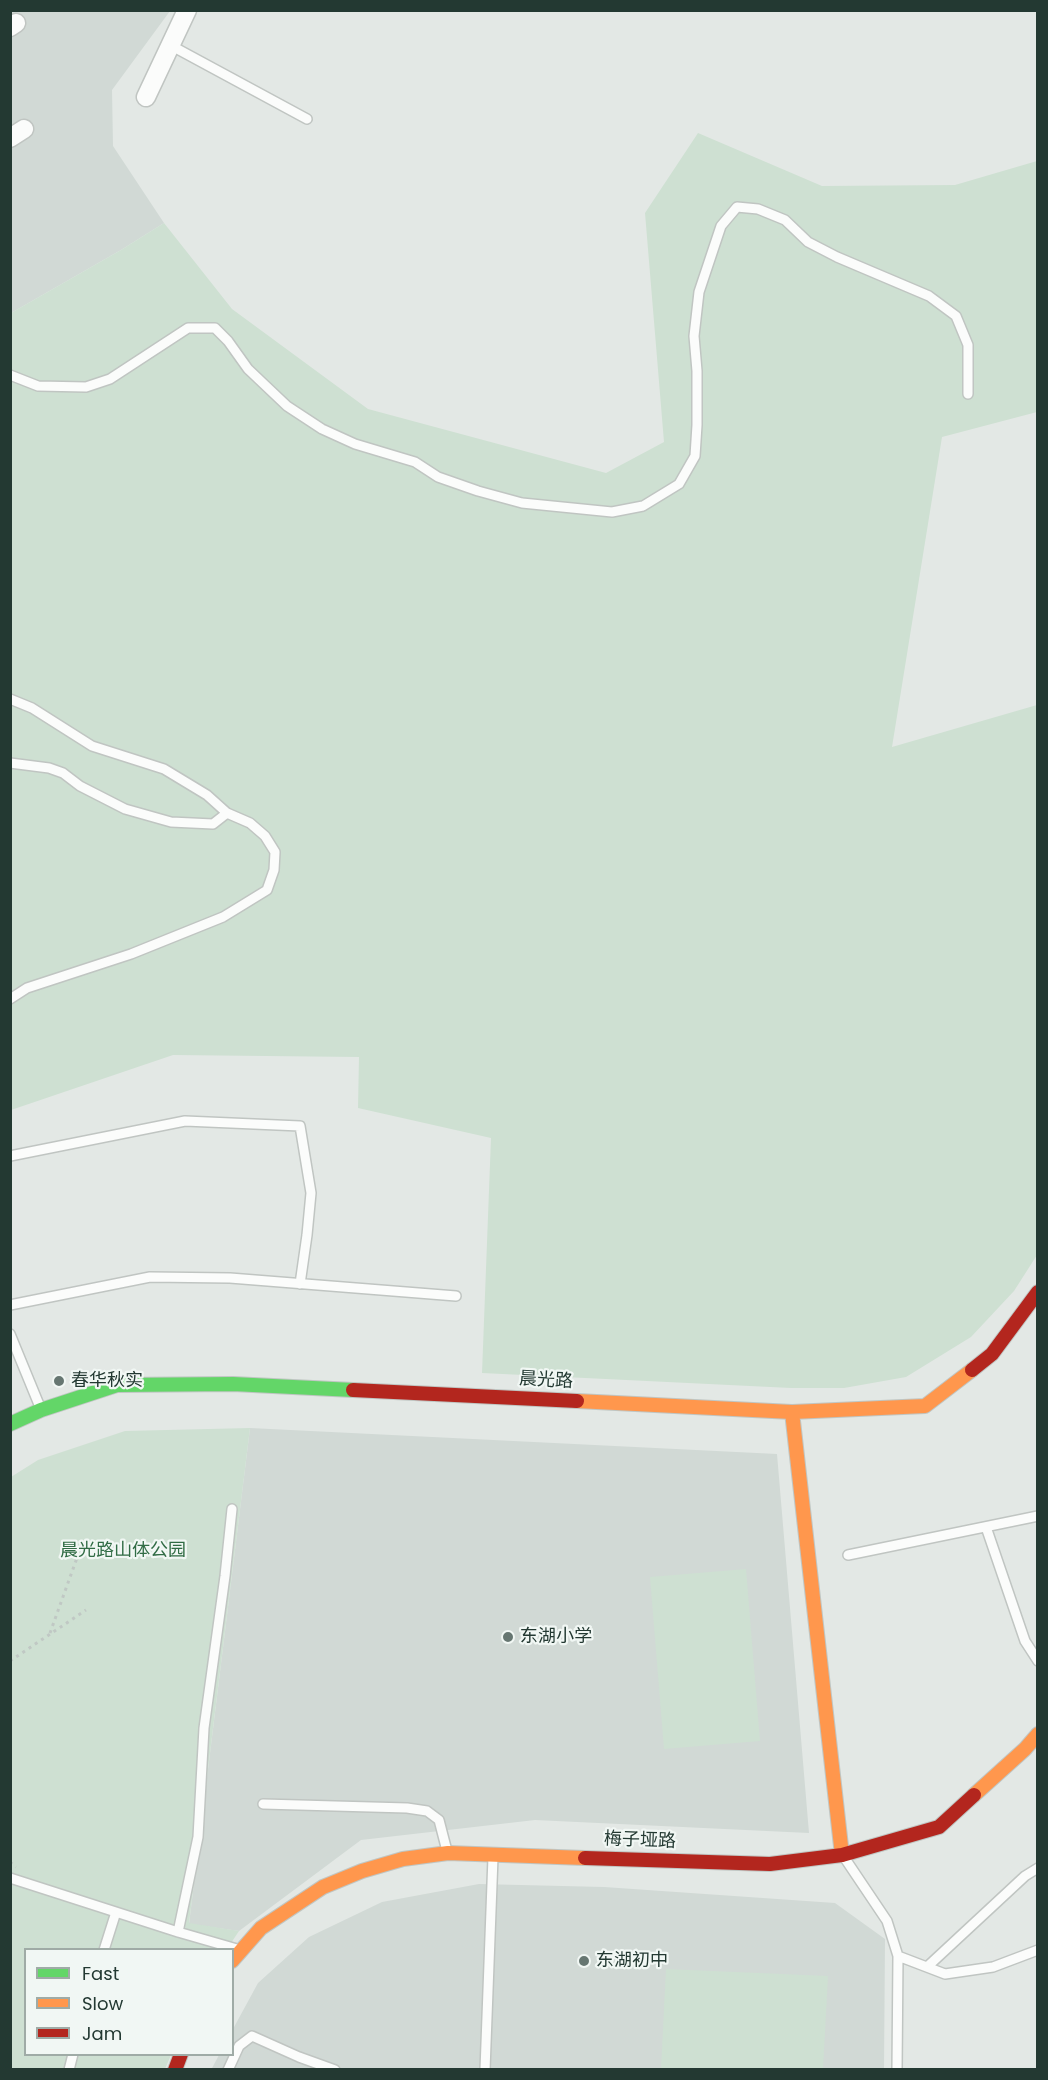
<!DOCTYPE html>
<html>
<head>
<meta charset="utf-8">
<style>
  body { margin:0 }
  #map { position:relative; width:1048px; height:2080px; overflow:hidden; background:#e3e8e5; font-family:Poppins,sans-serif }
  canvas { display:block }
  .frame { position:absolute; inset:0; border:12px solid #233932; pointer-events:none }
  .legend { position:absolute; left:24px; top:1948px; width:210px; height:108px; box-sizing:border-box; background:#f1f7f4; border:2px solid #9faba6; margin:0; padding:8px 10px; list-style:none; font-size:18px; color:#233932 }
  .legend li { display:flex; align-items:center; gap:12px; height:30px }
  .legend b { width:30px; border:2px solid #9faba6 }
</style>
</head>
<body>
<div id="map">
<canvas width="1048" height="2080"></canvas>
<div class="frame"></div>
<ul class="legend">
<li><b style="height:8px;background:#63d668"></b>Fast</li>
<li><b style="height:8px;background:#ff974d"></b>Slow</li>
<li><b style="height:8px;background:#b3261e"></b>Jam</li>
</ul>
</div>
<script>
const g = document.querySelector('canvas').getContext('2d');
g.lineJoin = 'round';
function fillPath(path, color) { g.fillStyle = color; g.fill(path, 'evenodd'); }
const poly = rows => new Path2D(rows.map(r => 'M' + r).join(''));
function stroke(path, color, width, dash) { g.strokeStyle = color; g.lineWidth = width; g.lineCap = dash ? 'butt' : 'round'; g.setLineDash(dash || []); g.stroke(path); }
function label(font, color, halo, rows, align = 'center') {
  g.font = font + ' Poppins,"Noto Sans SC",sans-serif'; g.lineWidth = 4.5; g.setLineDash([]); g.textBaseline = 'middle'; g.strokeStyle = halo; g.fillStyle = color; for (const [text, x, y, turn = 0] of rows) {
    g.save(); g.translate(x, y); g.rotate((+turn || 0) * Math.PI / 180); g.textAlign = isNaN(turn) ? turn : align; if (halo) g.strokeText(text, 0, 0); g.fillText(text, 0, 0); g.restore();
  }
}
const built = poly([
  [11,11,170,11,112,90,113,146,164,223,121,250,11,313],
  [250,1428,777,1454,809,1833,535,1820,361,1840,239,1931,189,1924],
  [479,1884,604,1887,835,1903,885,1939,884,2069,211,2070,219,2055,232,2054,233,2029,258,1983,309,1937,382,1902]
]);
const green = poly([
  [698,133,822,186,955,185,1037,161,1037,412,942,437,892,747,1037,705,1037,1255,1014,1291,971,1337,906,1377,844,1388,791,1388,482,1373,491,1138,358,1108,359,1057,173,1055,11,1110,11,313,121,250,164,223,232,309,368,409,606,473,664,442,645,213],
  [250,1428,189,1923,239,1931,227,1949,26,1950,26,2054,171,2055,165,2069,11,2070,11,1477,38,1460,125,1431],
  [746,1569,760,1741,664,1749,650,1577],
  [666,1969,828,1976,823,2069,661,2069]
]);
const path = poly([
  [50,1633,78,1555],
  [10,1661,86,1610],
  [10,1862,16,1867]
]);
const lane = poly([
  [170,45,307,119],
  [10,375,38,386,86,387,110,379,188,328,215,328,228,341,248,369,287,406,322,429,355,444,415,462,438,477,478,491,522,503,612,512,643,506,679,484,695,456,697,425,697,371,694,336,699,292,721,226,737,207,758,209,785,220,808,242,837,257,929,296,956,316,968,345,968,394],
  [10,699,32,708,92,746,164,769,207,795,227,813,250,823,265,836,275,852,274,870,267,890,223,917,131,954,27,988,10,999],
  [10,763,49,768,63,773,80,786,125,809,171,822,213,824,227,813],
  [10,1156,185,1121,300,1126,311,1193,307,1235,300,1284],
  [10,1305,150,1277,230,1278,456,1296],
  [10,1334,40,1407],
  [986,1527,1025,1641,1038,1661],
  [848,1555,1038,1516],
  [263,1804,407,1808,427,1811,439,1820,447,1851],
  [844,1857,887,1921,898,1956,897,2070],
  [10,1878,178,1932,237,1949],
  [178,1932,198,1837,204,1728,225,1576,232,1509],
  [104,1950,116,1912],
  [898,1956,945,1974,993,1967,1038,1950],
  [927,1967,1025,1876,1038,1868],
  [69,2070,73,2054],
  [228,2070,239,2046,252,2036,299,2057,335,2070],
  [485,2070,493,1857]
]);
const street = poly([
  [10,27,16,23],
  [146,97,187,10],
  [10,138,24,129]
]);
const fast = poly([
  [10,1424,41,1410,117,1385,233,1384,353,1390]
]);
const slow = poly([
  [577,1401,792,1412,925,1406,972,1370],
  [792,1412,842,1855],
  [974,1795,1025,1749,1038,1734],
  [232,1961,261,1928,323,1887,362,1871,403,1859,448,1853,585,1858]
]);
const jam = poly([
  [972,1370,992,1354,1038,1292],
  [353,1390,577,1401],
  [585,1858,770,1864,842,1855,939,1827,974,1795],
  [175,2070,181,2054]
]);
const markers = [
  [59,1381,6,"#667671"],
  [508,1637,6,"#667671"],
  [584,1961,6,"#667671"]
];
const poiNames = [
  ["春华秋实",71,1381],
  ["东湖小学",520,1637],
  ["东湖初中",596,1961]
];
const streetNames = [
  ["晨光路",546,1381,3],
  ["梅子垭路",640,1841,2]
];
const parkNames = [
  ["晨光路山体公园",123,1551]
];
fillPath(built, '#d1d9d5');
fillPath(green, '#cee0d2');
stroke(lane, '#c0c5c2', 12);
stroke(street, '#c0c5c2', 21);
stroke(fast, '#c0c6c3', 16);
stroke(slow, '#c0c6c3', 16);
stroke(jam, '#c0c6c3', 16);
stroke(path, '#c0c8c4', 3, [3, 4.5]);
stroke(lane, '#fbfcfb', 9);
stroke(street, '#fbfcfb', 18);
stroke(fast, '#63d668', 14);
stroke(slow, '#ff974d', 14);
stroke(jam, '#b3261e', 14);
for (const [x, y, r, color] of markers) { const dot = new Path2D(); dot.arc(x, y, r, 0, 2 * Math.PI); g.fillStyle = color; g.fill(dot); stroke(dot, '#f1f7f4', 2); }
label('18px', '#233932', '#f1f7f4', poiNames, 'left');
label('18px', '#233932', '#f1f7f4', streetNames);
label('18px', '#316c45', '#f1f7f4', parkNames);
</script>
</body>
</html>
